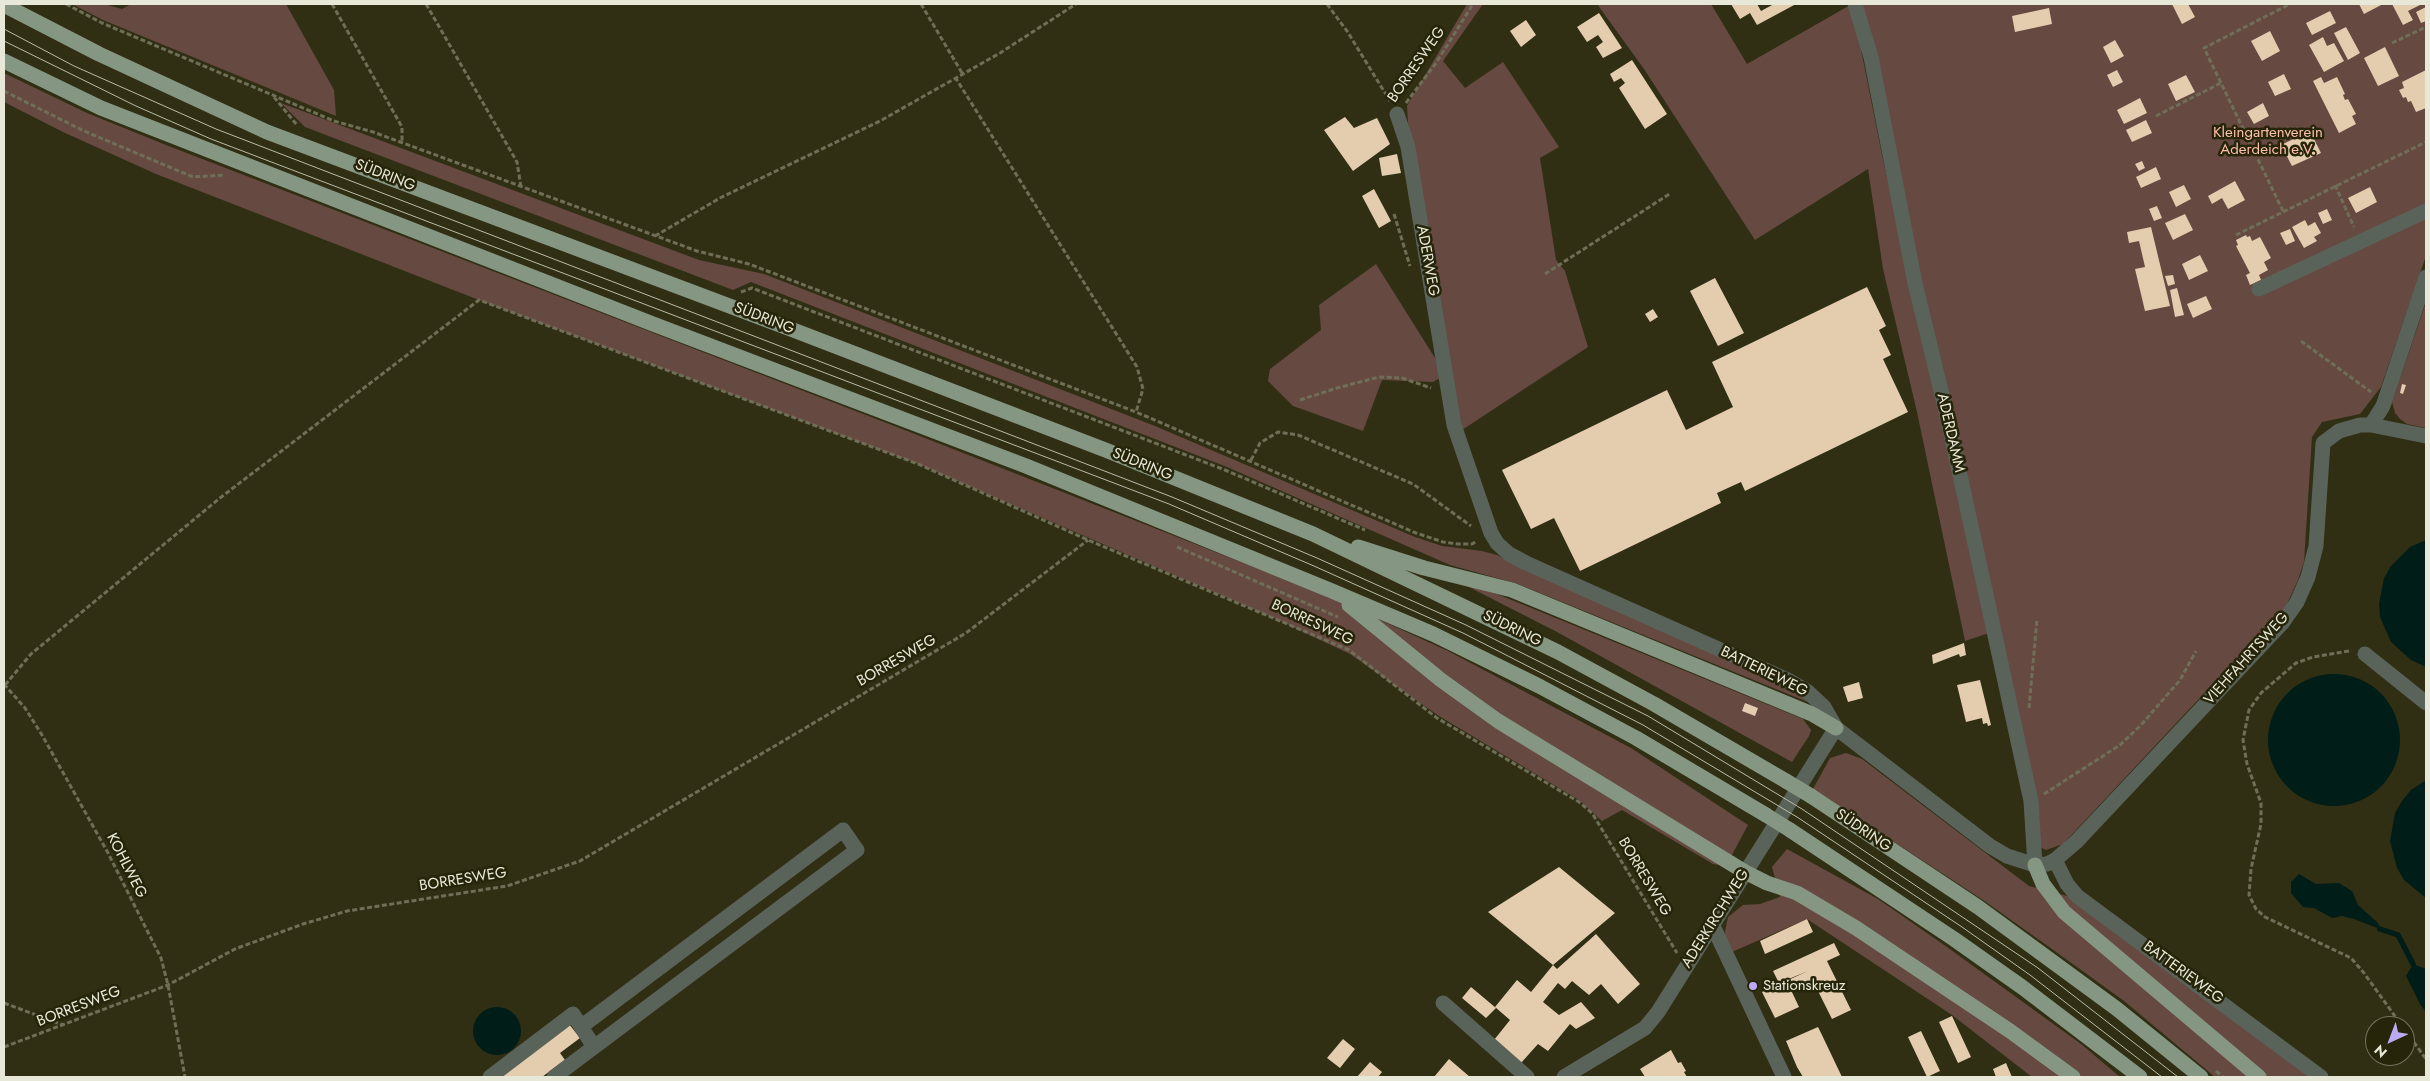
<!DOCTYPE html>
<html>
<head>
<meta charset="utf-8">
<style>
  body { margin:0 }
  #map { position:relative; width:2430px; height:1081px; overflow:hidden; background:#302f14; font-family:Jost,sans-serif }
  canvas { display:block }
  .frame { position:absolute; inset:0; border:5px solid #e8e8d8; pointer-events:none }
  .north { position:absolute; left:2365px; top:1016px; width:50px; height:50px; box-sizing:border-box; background:#26250a; border:1px solid #74735c; border-radius:50%; rotate:223deg; font-size:14px; font-weight:700; line-height:20px; text-align:center; color:#e8e8d8 }
  .north::after { content:''; display:block; margin:auto; width:18px; height:22px; background:#bcaaf5; clip-path:polygon(50% 0,100% 100%,50% 72%,0 100%) }
</style>
</head>
<body>
<div id="map">
<canvas width="2430" height="1081"></canvas>
<div class="frame"></div>
<div class="north">N</div>
</div>
<script>
const g = document.querySelector('canvas').getContext('2d');
g.lineJoin = 'round';
function fillPath(path, color) { g.fillStyle = color; g.fill(path, 'evenodd'); }
const poly = rows => new Path2D(rows.map(r => 'M' + r).join(''));
function stroke(path, color, width, dash) { g.strokeStyle = color; g.lineWidth = width; g.lineCap = dash ? 'butt' : 'round'; g.setLineDash(dash || []); g.stroke(path); }
function label(font, color, halo, rows, align = 'center') {
  g.font = font + ' Jost,sans-serif'; g.lineWidth = 5; g.setLineDash([]); g.textBaseline = 'middle'; g.strokeStyle = halo; g.fillStyle = color; for (const [text, x, y, turn = 0] of rows) {
    g.save(); g.translate(x, y); g.rotate((+turn || 0) * Math.PI / 180); g.textAlign = isNaN(turn) ? turn : align; if (halo) g.strokeText(text, 0, 0); g.fillText(text, 0, 0); g.restore();
  }
}
const green = poly([
  [72,4,104,4,122,9,131,4,286,4,334,90,336,116,103,20],
  [1467,4,1483,4,1443,61,1465,88,1503,62,1559,147,1540,158,1556,260,1565,271,1588,347,1462,430,1408,123,1407,106],
  [1597,4,1711,4,1747,64,1852,4,1882,155,1989,633,1965,641,1917,412,1883,269,1868,169,1755,240,1644,69],
  [1861,4,2426,4,2426,256,2381,387,2360,414,2322,422,2312,437,2304,562,2298,580,2286,606,2063,844,2046,850,2039,847],
  [4,73,87,113,166,145,897,427,1330,597,1448,651,1631,748,1748,825,1726,866,1713,864,1622,810,1602,821,1579,800,1439,716,1350,654,1276,619,918,464,479,300,156,174,63,132,4,102],
  [281,103,699,260,764,274,1155,426,1415,537,1442,546,1482,551,1497,555,1758,672,1804,695,1815,705,1518,584,1450,565,1227,467,751,282,733,290,305,127],
  [1376,264,1440,366,1440,378,1433,382,1382,380,1363,431,1293,406,1268,381,1270,369,1321,330,1319,305],
  [2426,302,2426,428,2407,424,2400,419,2395,413,2392,402],
  [1463,584,1497,594,1803,719,1811,730,1809,736,1792,762,1557,632],
  [1846,753,1862,759,2029,886,2075,898,2316,1077,2215,1077,2124,1001,2052,949,1983,900,1813,789,1830,758],
  [1787,849,1878,899,1947,947,2081,1044,2120,1077,2032,1077,1952,1015,1807,919,1732,952,1724,936,1728,917,1743,905,1760,904,1780,897,1772,867]
]);
const water = poly([
  [2426,540,2426,667,2411,660,2391,642,2380,617,2379,604,2384,578,2391,566,2410,547],
  '2268 740a66 66 0 1 1 132 0a66 66 0 1 1-132 0Z',
  [2426,780,2426,898,2404,880,2397,868,2390,841,2395,813,2402,801,2411,790],
  [2299,874,2316,884,2339,883,2352,891,2358,905,2378,923,2380,929,2354,919,2342,916,2332,918,2314,908,2303,907,2291,893,2291,882],
  [2413,964,2426,969,2426,1012,2420,1004,2406,976],
  '473 1031a24 24 0 1 1 48 0a24 24 0 1 1-48 0Z'
]);
const stream = poly([
  [2380,929,2398,935,2413,964]
]);
const building = poly([
  [1731,4,1757,4,1761,11,1774,4,1796,4,1757,25,1750,13,1740,19],
  [2172,4,2188,4,2195,17,2182,24],
  [2359,4,2383,4,2364,14],
  [2392,4,2422,4,2408,11,2413,20,2403,25],
  [2426,7,2426,21,2421,23,2416,12],
  [2049,8,2052,24,2015,32,2012,16],
  [2330,11,2336,23,2312,35,2306,23],
  [1599,13,1622,48,1603,58,1596,47,1603,42,1598,35,1587,42,1577,27],
  [1526,20,1536,35,1521,47,1510,31],
  [2346,27,2360,53,2348,60,2334,33],
  [2270,31,2280,51,2262,61,2251,41],
  [2323,37,2327,46,2334,43,2344,61,2324,72,2309,45],
  [2115,40,2124,56,2111,63,2103,47],
  [2385,47,2399,76,2378,86,2364,58],
  [1632,60,1667,114,1645,129,1619,88,1625,83,1621,78,1614,82,1610,74],
  [2117,70,2123,82,2113,87,2107,75],
  [2426,70,2426,108,2416,112,2411,101,2408,102,2406,97,2403,98,2399,90,2404,88,2402,82],
  [2284,74,2291,89,2275,96,2268,82],
  [2186,75,2195,92,2176,101,2168,84],
  [2321,77,2324,83,2337,77,2345,94,2343,95,2345,100,2348,99,2356,114,2352,116,2356,124,2339,133,2313,81],
  [2140,98,2147,113,2124,124,2117,110],
  [2263,103,2269,116,2254,124,2247,112],
  [1345,117,1354,128,1377,118,1390,144,1353,171,1324,130],
  [2146,120,2152,133,2132,142,2126,130],
  [2310,131,2321,153,2292,166,2281,145],
  [1397,154,1401,173,1382,176,1379,158],
  [2142,161,2145,168,2139,171,2135,164],
  [2156,167,2161,179,2141,188,2136,177],
  [2235,181,2245,200,2228,209,2222,198,2212,204,2208,196],
  [2184,185,2191,199,2176,207,2169,192],
  [2370,187,2377,202,2356,213,2348,198],
  [1374,189,1391,221,1379,228,1362,196],
  [2157,206,2162,218,2154,221,2149,209],
  [2327,209,2332,220,2323,224,2318,213],
  [2185,214,2193,230,2173,240,2165,223],
  [2305,220,2308,226,2315,222,2321,233,2314,237,2317,241,2304,248,2292,227],
  [2151,227,2170,306,2145,311,2135,269,2145,267,2139,241,2129,243,2127,232],
  [2290,229,2295,241,2286,245,2280,233],
  [2246,235,2247,237,2250,236,2252,241,2260,237,2271,258,2264,262,2268,270,2259,275,2261,280,2250,285,2246,275,2250,273,2236,246,2238,245,2236,240],
  [2200,255,2208,271,2189,280,2182,264],
  [2173,275,2175,284,2168,286,2165,276],
  [1715,278,1744,333,1718,346,1690,291],
  [1867,287,1886,326,1879,330,1891,355,1883,359,1908,412,1745,491,1741,482,1717,493,1721,503,1580,571,1554,518,1531,529,1502,470,1667,390,1686,430,1733,407,1712,362],
  [2177,288,2184,315,2175,317,2170,290],
  [2206,296,2212,309,2193,318,2187,304],
  [1653,309,1658,317,1650,322,1645,314],
  [2402,384,2406,385,2403,394,2400,393],
  [1964,643,1966,655,1960,657,1959,654,1933,664,1932,655],
  [1980,680,1991,725,1988,726,1987,723,1983,724,1982,718,1966,722,1957,685],
  [1859,682,1863,698,1848,702,1843,687],
  [1745,703,1758,708,1755,716,1742,711],
  [1559,867,1615,913,1553,965,1488,912],
  [1807,919,1813,932,1765,954,1760,941],
  [1596,934,1640,984,1618,1004,1601,984,1589,995,1572,981,1565,989,1558,983,1543,1002,1559,1015,1581,1002,1595,1018,1576,1029,1570,1024,1548,1051,1538,1044,1521,1063,1494,1040,1510,1020,1495,1007,1517,980,1531,992,1553,965,1557,969],
  [1834,943,1840,955,1827,961,1851,1010,1832,1019,1813,981,1791,990,1799,1007,1775,1018,1762,992,1808,971,1779,983,1773,971],
  [1471,987,1496,1008,1486,1018,1462,998],
  [1952,1016,1971,1057,1958,1063,1939,1022],
  [569,1024,580,1038,560,1053,565,1060,542,1077,498,1077],
  [1818,1027,1821,1033,1842,1077,1803,1077,1797,1067,1786,1041],
  [1921,1031,1940,1071,1927,1077,1908,1037],
  [1343,1039,1355,1049,1340,1068,1327,1058],
  [1671,1050,1678,1063,1681,1062,1686,1071,1684,1072,1687,1077,1645,1077,1640,1069],
  [1449,1059,1470,1077,1434,1077],
  [1370,1062,1382,1072,1378,1077,1357,1077],
  [2006,1063,2012,1077,1996,1077,1993,1069]
]);
const path = poly([
  [66,4,102,23,334,121,373,132,697,251,749,264,1136,412,1416,533,1443,542,1458,544,1472,544,1477,541],
  [332,4,402,127,402,143],
  [426,4,517,162,521,187],
  [921,4,962,73],
  [1327,4,1347,31,1390,101],
  [2392,43,2426,27],
  [955,77,1137,367,1143,389,1136,412],
  [4,91,84,131,193,177,225,175],
  [274,97,297,125],
  [1406,103,1436,63,1473,4],
  [2156,116,2221,83],
  [2335,185,2354,227],
  [2283,211,2204,48,2290,4],
  [1394,214,1410,266],
  [2236,235,2426,142],
  [655,236,720,198,880,121,1000,53,1076,4],
  [1545,274,1671,193],
  [741,292,752,288,1225,470,1365,530],
  [2301,341,2371,392],
  [1300,400,1337,388,1379,377,1402,378,1431,388],
  [1251,460,1260,443,1278,432,1298,435,1413,484,1471,526],
  [1177,547,1338,617],
  [2349,651,2313,657,2296,663,2261,693,2249,710,2243,740,2247,764,2261,803,2261,824,2251,869,2249,895,2256,909,2265,917,2351,958,2364,973,2402,1026],
  [4,684,25,708,42,735,108,853,161,958,168,985,185,1077],
  [5,685,31,654,220,498,479,300,918,464,1088,540,1349,650,1437,718,1579,802,1592,813,1677,953],
  [2029,708,2037,619],
  [2044,794,2120,745,2141,725,2180,680,2196,651],
  [4,1003,63,1025],
  [2405,1030,2426,1059],
  [4,1047,168,985,235,949,303,924,347,911,507,886,580,861,966,633,1088,540],
  [2216,1071,2223,1077]
]);
const minor = poly([
  [1855,4,1871,57,1915,283,1948,420,2031,801,2035,865],
  [1397,114,1408,147,1454,425,1491,533,1497,543,1509,554,1526,563,1788,680,1808,692,1824,707,1836,728,1990,846,2007,856,2035,865,2047,864,2055,860,2076,842,2283,622,2297,602,2308,577,2316,546,2323,443,2339,431,2360,425,2371,425,2426,436],
  [2259,289,2426,211],
  [2371,425,2383,406,2426,277],
  [2365,654,2426,703],
  [2055,860,2067,884,2077,896,2321,1077],
  [1712,924,1784,1077],
  [1443,1003,1527,1077],
  [490,1077,573,1014,594,1047],
  [554,1077,857,850,843,830,582,1026],
  [1564,1077,1645,1028,1658,1012,1836,728]
]);
const major = poly([
  [4,5,99,54,267,132,788,328,1108,451,1313,534,1558,652,1654,704,1786,781],
  [4,61,101,108,653,324,1026,466,1332,591,1433,634,1539,686,1636,738,1766,815],
  [1358,547,1424,568,1512,590,1812,714,1836,728],
  [1349,605,1441,680,1498,721,1745,872,1767,883,1797,893,1856,928,2010,1031,2073,1077],
  [1811,796,1978,907,2117,1009,2201,1077],
  [1790,830,1954,939,2022,987,2140,1077],
  [2035,865,2043,884,2064,912,2259,1077]
]);
const tram = poly([
  [4,29,74,66,216,129,1172,497,1317,558,1466,625,1648,716,1802,809,2038,968,2178,1077],
  [4,41,136,106,211,139,1169,504,1314,566,1463,633,1643,725,1797,817,1962,927,2030,975,2162,1077]
]);
const majorBridge = poly([
  [1786,781,1811,796],
  [1766,815,1790,830]
]);
const markers = [
  [1753,986,5,"#bcaaf5"]
];
const streetNames = [
  ["BORRESWEG",1417,65,-55],
  ["SÜDRING",385,176,21],
  ["ADERWEG",1427,261,80],
  ["SÜDRING",764,319,21],
  ["ADERDAMM",1950,433,77],
  ["SÜDRING",1142,465,22],
  ["BORRESWEG",1312,623,25],
  ["SÜDRING",1512,629,26],
  ["VIEHFAHRTSWEG",2247,659,-48],
  ["BORRESWEG",897,661,-30],
  ["BATTERIEWEG",1764,672,26],
  ["SÜDRING",1863,831,34],
  ["KOHLWEG",126,866,63],
  ["BORRESWEG",1644,877,59],
  ["BORRESWEG",463,880,-9],
  ["ADERKIRCHWEG",1716,919,-58],
  ["BATTERIEWEG",2183,973,36],
  ["BORRESWEG",79,1007,-21]
];
const parkNames = [
  ["Kleingartenverein",2268,133],
  ["Aderdeich e.V.",2268,150]
];
const poiNames = [
  ["Stationskreuz",1763,986]
];
fillPath(green, '#664940');
fillPath(water, '#001d17');
stroke(stream, '#001d17', 5.5);
fillPath(building, '#e4ccaf');
stroke(path, '#6f6f58', 3, [5, 2.5]);
stroke(minor, '#5a6359', 15);
stroke(major, '#859783', 15);
stroke(tram, '#bbbba8', 1);
stroke(majorBridge, '#859783', 15);
for (const [x, y, r, color] of markers) { const dot = new Path2D(); dot.arc(x, y, r, 0, 2 * Math.PI); g.fillStyle = color; g.fill(dot); stroke(dot, '#26250a', 2); }
label('15px', '#e8e8d8', '#26250a', streetNames);
label('15px', '#ffc0ac', '#26250a', parkNames);
label('15px', '#e8e8d8', '#26250a', poiNames, 'left');
</script>
</body>
</html>
